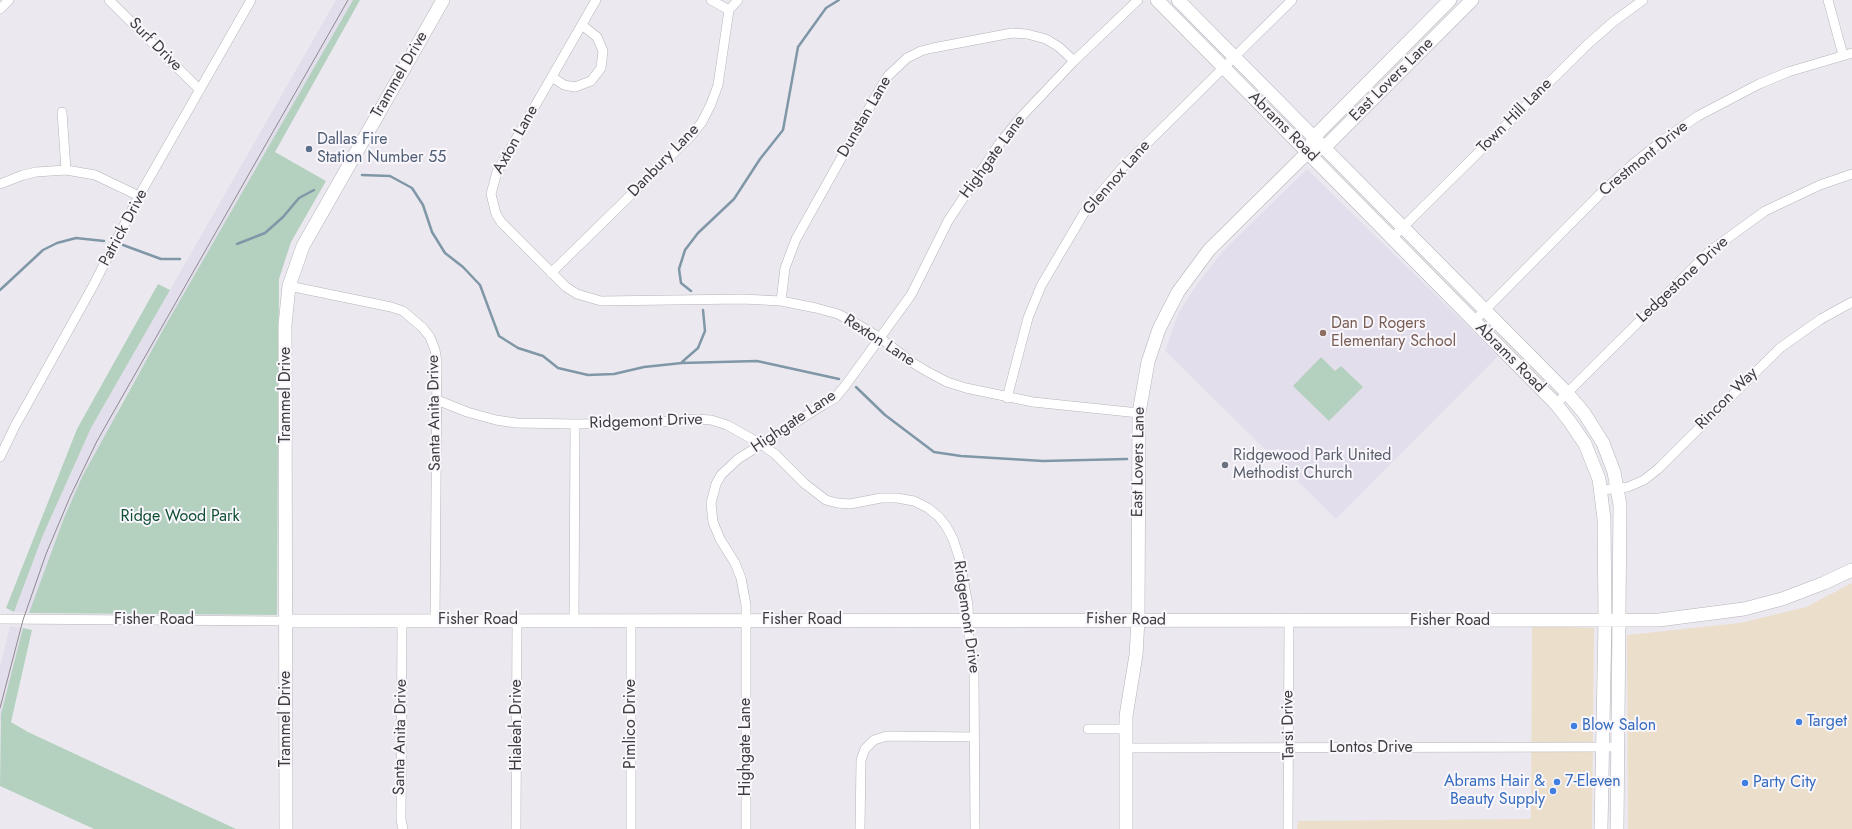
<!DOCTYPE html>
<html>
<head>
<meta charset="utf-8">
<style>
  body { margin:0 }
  canvas { display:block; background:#ebe9ef }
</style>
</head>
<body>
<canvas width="1852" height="829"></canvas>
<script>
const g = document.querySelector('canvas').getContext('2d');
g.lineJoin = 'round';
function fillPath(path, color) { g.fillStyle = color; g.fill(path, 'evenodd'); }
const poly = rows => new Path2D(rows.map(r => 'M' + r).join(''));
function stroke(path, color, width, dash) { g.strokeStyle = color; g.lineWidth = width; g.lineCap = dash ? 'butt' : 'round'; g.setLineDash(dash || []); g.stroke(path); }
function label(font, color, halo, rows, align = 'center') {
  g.font = font + ' Jost,sans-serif'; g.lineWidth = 4; g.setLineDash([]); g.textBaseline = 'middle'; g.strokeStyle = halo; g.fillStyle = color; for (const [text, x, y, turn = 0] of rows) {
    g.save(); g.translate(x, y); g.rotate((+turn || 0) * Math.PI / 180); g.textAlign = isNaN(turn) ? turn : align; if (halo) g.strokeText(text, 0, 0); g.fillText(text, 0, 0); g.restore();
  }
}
const commercial = poly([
  [1852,583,1852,829,1628,829,1627,635,1740,623,1806,607],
  [1532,626,1594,628,1592,829,1297,829,1298,821,1531,819]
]);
const built = poly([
  [336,0,353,0,121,404,29,613,14,612,43,535,91,428],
  [1307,169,1498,356,1336,519,1165,351,1178,314,1195,287,1223,251],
  [10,626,23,628,0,724,0,666]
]);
const green = poly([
  [353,0,360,0,275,152,326,181,291,242,279,279,277,615,29,613,64,518,82,477,164,328],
  [158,284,170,290,91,428,43,535,14,612,6,608,77,429],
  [1321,357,1335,371,1341,366,1363,387,1329,421,1293,386],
  [23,628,32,630,11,722,28,732,236,829,94,829,0,786,1,714]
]);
const stream = poly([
  [362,175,390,176,412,188,423,205,432,232,445,253,463,267,480,285,499,336,518,348,543,356,558,368,588,375,614,374,644,367,682,363,757,361,839,379],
  [237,244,265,233,283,217,299,198,314,190],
  [123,245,161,259,180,259],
  [0,290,43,250,57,243,76,238,104,241],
  [691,291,681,283,679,269,685,250,698,233,734,199,760,159,783,130,798,47,826,8,839,0],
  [682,362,698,348,705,331,703,310],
  [856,387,885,415,934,452,961,456,1043,461,1127,459]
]);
const street = poly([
  [109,0,200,90],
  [596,0,497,172,491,194,496,214,501,222,566,287,577,294,601,301,743,299,781,301,816,308,838,314,857,324,879,337,913,363,928,372,947,382,966,388,1033,402,1139,413],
  [711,0,729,10],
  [1828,0,1843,55],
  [0,9,9,0],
  [552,77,564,85,575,87,591,81,601,68,603,51,597,37,582,25],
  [62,112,66,170],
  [0,184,23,175,36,172,66,170,95,175,139,196],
  [1392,238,1588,44,1613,22,1643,0],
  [551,273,691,136,702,122,711,104,718,85,729,10,738,0],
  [289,286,391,307,403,311,423,328,430,337,435,350,437,362,435,620],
  [781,301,785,268,796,239,881,87,888,76,907,58,921,51,933,48,1012,33,1027,34,1046,39,1059,47,1074,61],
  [1474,321,1600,194,1633,164,1663,140,1698,116,1759,84,1788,72,1852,53],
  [1007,398,1028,318,1041,286,1084,213,1122,168,1292,0],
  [437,400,467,412,496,420,516,423,575,424,648,423,695,419,711,420,727,425,761,444,775,454,805,484,826,500,837,503,850,504,881,498,897,498,914,501,928,508,939,517,946,526,953,539,959,557,968,605,969,635,974,672,975,829],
  [1556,404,1710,251,1765,211,1820,185,1852,174],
  [0,457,15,426,93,286,139,196,251,0],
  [1602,490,1628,487,1644,480,1658,469,1780,348,1821,319,1852,302],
  [0,619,286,621],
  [402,621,401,820,403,829],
  [574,621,575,424],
  [1088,729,1126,729],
  [1125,748,1618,747],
  [516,829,517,620],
  [631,829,631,620],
  [746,829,746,605,741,578,735,563,720,539,713,522,711,503,716,484,721,475,738,459,823,405,835,398,845,386,911,295,948,221,999,144,1021,117,1074,61,1138,0],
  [860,829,861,760,865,749,874,740,887,736,975,737],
  [1288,829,1289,620]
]);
const secondary = poly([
  [1157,0,1556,404,1570,422,1585,444,1599,479,1604,519,1605,621,1601,829],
  [1178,0,1567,393,1584,413,1603,443,1614,472,1620,505,1617,829],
  [1317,150,1324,148,1472,0],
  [286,621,1659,620,1744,609,1782,599,1824,583,1852,570],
  [286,829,285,325,289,286,303,246,443,0],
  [1126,829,1126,716,1136,655,1138,620,1139,413,1148,362,1159,329,1178,292,1209,250,1308,152,1314,137,1450,0]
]);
const tram = poly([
  [0,708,23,620,46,554,70,497,97,441,348,0]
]);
const markers = [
  [309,149,4,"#5c6f8a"],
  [1323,333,4,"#8d6e63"],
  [1225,465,4,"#6b7280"],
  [1799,722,4,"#3f7fe0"],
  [1574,726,4,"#3f7fe0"],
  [1557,782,4,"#3f7fe0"],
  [1745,783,4,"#3f7fe0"],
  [1553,791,4,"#3f7fe0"]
];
const streetNames = [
  ["Surf Drive",155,45,45],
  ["Trammel Drive",400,75,-60],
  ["East Lovers Lane",1392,80,-45],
  ["Town Hill Lane",1515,116,-45],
  ["Dunstan Lane",865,117,-60],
  ["Abrams Road",1283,127,45],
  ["Axton Lane",516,140,-61],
  ["Highgate Lane",993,157,-54],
  ["Crestmont Drive",1644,159,-39],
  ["Danbury Lane",664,161,-46],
  ["Glennox Lane",1117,178,-49],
  ["Patrick Drive",124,228,-62],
  ["Ledgestone Drive",1683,280,-43],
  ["Rexton Lane",879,341,33],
  ["Abrams Road",1510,358,45],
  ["Trammel Drive",286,395,-90],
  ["Rincon Way",1727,399,-45],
  ["Santa Anita Drive",435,413,-91],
  ["Ridgemont Drive",646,422,-2],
  ["Highgate Lane",794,422,-34],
  ["East Lovers Lane",1139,462,-89],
  ["Ridgemont Drive",966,617,82],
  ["Fisher Road",154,620],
  ["Fisher Road",478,620],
  ["Fisher Road",802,620],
  ["Fisher Road",1126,620,1],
  ["Fisher Road",1450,621],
  ["Trammel Drive",286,719,-90],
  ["Pimlico Drive",631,724,-90],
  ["Hialeah Drive",517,725,-90],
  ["Tarsi Drive",1289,725,-91],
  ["Santa Anita Drive",401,737,-89],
  ["Highgate Lane",746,747,-90],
  ["Lontos Drive",1371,748]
];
const serviceNames = [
  ["Dallas Fire",317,140],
  ["Station Number 55",317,158]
];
const educationNames = [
  ["Dan D Rogers",1331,324],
  ["Elementary School",1331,342]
];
const worshipNames = [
  ["Ridgewood Park United",1233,456],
  ["Methodist Church",1233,474]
];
const parkNames = [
  ["Ridge Wood Park",180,517]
];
const shopNames = [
  ["Target",1807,722],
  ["Blow Salon",1582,726],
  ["Abrams Hair &",1545,782,"right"],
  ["Beauty Supply",1545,800,"right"],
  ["7-Eleven",1565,782],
  ["Party City",1753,783]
];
fillPath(commercial, '#ebdfcb');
fillPath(built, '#e3deeb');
fillPath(green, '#b4d1c0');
stroke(stream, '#8097a8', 2.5);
stroke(street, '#b5b3b9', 10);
stroke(secondary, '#b5b3b9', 14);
stroke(street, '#fff', 9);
stroke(secondary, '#fff', 13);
stroke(tram, '#8d8b8f', 1);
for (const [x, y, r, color] of markers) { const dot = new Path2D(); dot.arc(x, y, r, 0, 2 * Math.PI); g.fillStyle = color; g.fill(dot); stroke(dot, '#f9f6fc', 1.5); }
label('16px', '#3d3c3e', '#f9f6fc', streetNames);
label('16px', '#4e5e75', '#f9f6fc', serviceNames, 'left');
label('16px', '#785e54', '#f9f6fc', educationNames, 'left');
label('16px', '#5b616d', '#f9f6fc', worshipNames, 'left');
label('16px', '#0f4e31', '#f9f6fc', parkNames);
label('16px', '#366cbe', '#f9f6fc', shopNames, 'left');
</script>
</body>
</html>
